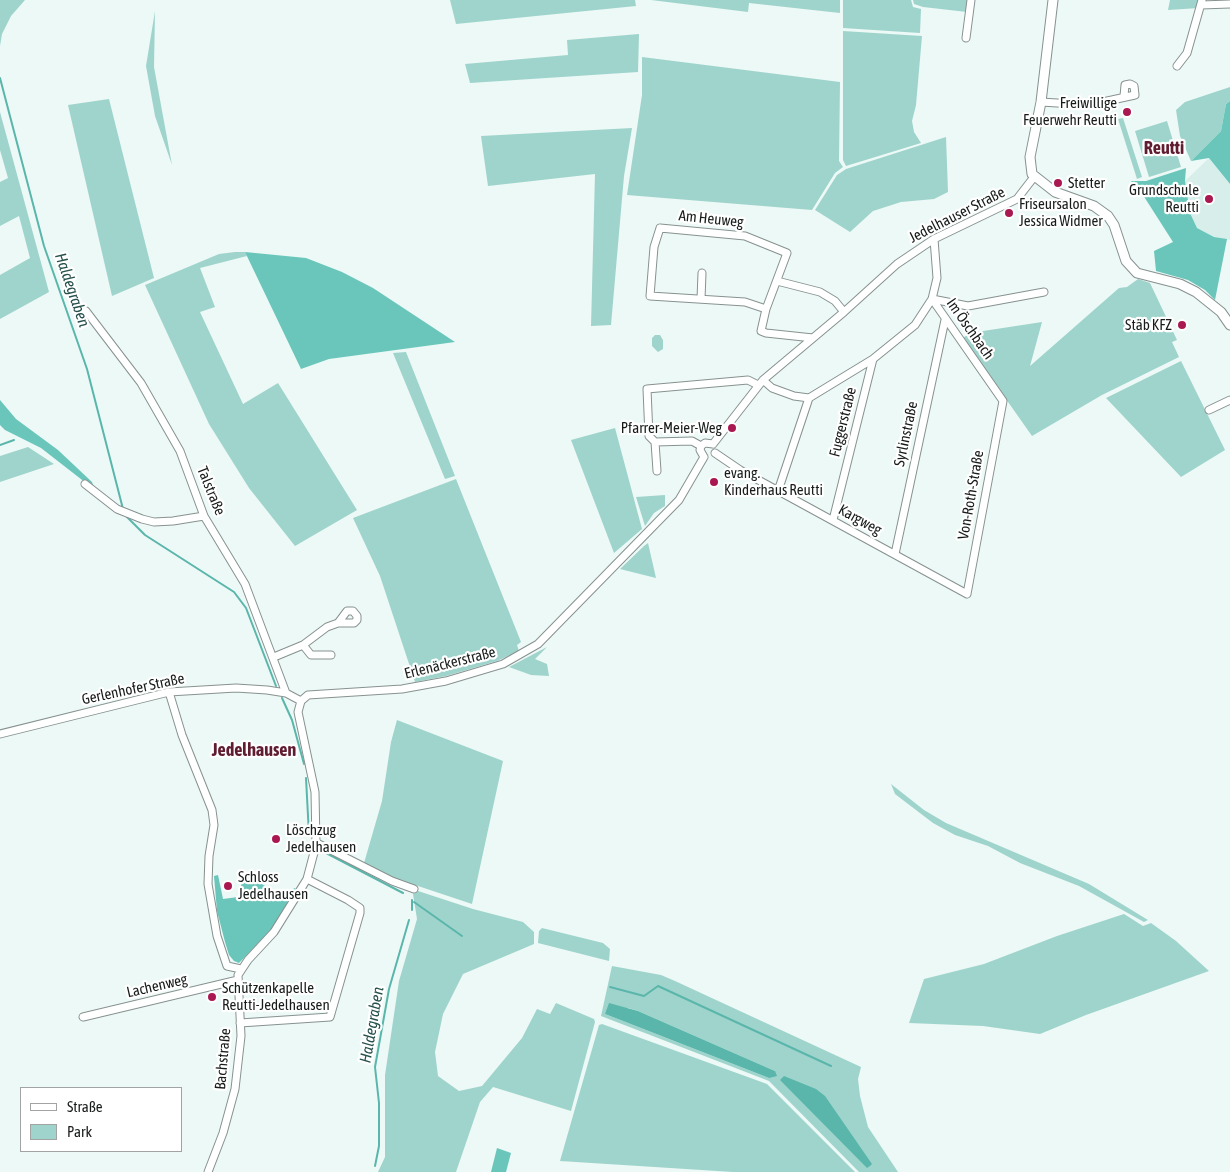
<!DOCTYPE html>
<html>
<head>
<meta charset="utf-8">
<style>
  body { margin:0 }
  #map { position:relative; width:1230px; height:1172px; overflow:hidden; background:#ecf9f6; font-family:"Asap Condensed",sans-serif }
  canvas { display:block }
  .legend { position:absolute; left:20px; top:1087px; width:162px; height:65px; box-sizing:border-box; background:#fff; border:1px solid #a2a4a3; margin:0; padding:6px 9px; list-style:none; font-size:15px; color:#171b1a }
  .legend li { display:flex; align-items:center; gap:10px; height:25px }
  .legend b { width:25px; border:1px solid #a2a4a3 }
</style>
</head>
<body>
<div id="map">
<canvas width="1230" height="1172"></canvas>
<ul class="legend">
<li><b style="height:6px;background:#fff"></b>Straße</li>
<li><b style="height:14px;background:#9fd4cc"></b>Park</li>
</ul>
</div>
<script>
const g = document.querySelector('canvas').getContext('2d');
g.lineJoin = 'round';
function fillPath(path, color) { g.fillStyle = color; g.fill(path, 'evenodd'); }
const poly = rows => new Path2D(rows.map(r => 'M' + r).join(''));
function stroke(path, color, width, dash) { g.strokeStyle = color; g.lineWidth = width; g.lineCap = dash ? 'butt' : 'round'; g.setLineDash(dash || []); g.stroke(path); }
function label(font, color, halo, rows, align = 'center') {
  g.font = font + ' "Asap Condensed",sans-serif'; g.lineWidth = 4.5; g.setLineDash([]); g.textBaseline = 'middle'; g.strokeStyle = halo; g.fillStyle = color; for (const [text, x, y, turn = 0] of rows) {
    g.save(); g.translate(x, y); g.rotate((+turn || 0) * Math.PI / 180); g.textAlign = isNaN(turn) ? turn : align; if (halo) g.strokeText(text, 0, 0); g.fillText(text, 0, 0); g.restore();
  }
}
const built = poly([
  [1209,158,1230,184,1230,240,1214,237,1197,228,1190,213,1185,181]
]);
const green = poly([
  [0,0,25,0,11,16,2,34,0,46],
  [450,0,635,0,636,6,456,24],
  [651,0,840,0,840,13,749,3,748,12],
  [843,0,911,0,913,7,921,9,920,33,843,28],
  [913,0,969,0,967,12,923,7,914,4],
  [1170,0,1201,0,1199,8,1168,10],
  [155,11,154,67,172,165,155,116,146,66],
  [843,31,922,36,916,105,912,121,914,132,921,143,846,166,843,160],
  [639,34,638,72,470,83,465,64,568,55,567,40],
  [642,57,840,82,839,161,843,167,835,173,812,210,627,195,642,95],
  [1230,87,1230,101,1226,104,1221,131,1191,161,1180,136,1176,110,1185,102],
  [109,99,154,278,112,296,68,105],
  [0,112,49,292,0,319,0,275,30,258,19,216,0,226,0,182,8,178,0,150],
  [1123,118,1142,177,1137,179,1118,119],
  [1167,121,1181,167,1149,177,1135,131],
  [632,128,624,176,611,325,591,326,595,174,488,186,481,136],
  [946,137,948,192,934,199,901,202,873,211,850,232,815,210,837,175,846,169],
  [235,252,245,252,247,256,200,268,215,307,200,312,243,404,278,383,357,510,295,546,249,488,209,424,145,285,219,254],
  [1138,279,1150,283,1177,340,1172,342,1179,357,1102,395,1032,436,963,338,970,333,1042,322,1030,366,1119,288,1127,287],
  [655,335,660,335,663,340,663,349,658,352,652,346,652,338],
  [406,352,455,476,445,479,393,353],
  [1181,361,1225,450,1181,477,1106,398],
  [615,428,642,529,614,553,571,440],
  [28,447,54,464,0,482,0,456],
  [456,479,521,642,517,645,519,651,497,661,446,676,415,682,380,576,353,518],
  [665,495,665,506,654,513,645,526,636,497],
  [648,543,656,578,620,569,644,546],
  [547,647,535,659,547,664,549,676,531,675,509,667],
  [397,720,503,761,472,904,394,878,364,863,382,801,391,742],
  [891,784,924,810,946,823,1089,884,1148,920,1144,922,1079,886,1020,863,988,846,955,835,933,823,895,794],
  [418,891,473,909,523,922,534,932,534,944,463,974,443,1014,435,1052,438,1076,459,1091,482,1086,522,1038,537,1009,550,1014,556,1003,594,1019,595,1022,571,1111,493,1087,480,1102,456,1172,378,1172,385,1157,385,1075,399,981,417,919,413,894],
  [1124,914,1143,926,1151,923,1176,941,1209,971,1086,1015,1040,1034,983,1026,909,1023,924,979,984,964,1057,936],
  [542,928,603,943,610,949,609,961,538,943,539,931],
  [612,966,661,975,675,981,861,1067,858,1079,860,1096,868,1127,898,1172,859,1172,769,1081,601,1016],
  [628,1008,638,1011,775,1071,769,1078,605,1014],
  [602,1024,767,1084,855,1172,733,1172,560,1161,599,1025]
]);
const forest = poly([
  [1230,101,1230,184,1209,158,1191,161,1221,131,1226,104],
  [1186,168,1185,181,1190,213,1197,228,1214,237,1227,239,1215,300,1205,290,1188,280,1156,271,1154,251,1173,242,1143,195,1131,181,1146,181],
  [245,252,306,258,342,272,373,288,455,342,329,359,301,369],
  [0,400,16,419,58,450,92,482,95,490,41,448,5,430,0,425],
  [244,874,288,899,294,888,298,890,272,929,239,963,234,961,229,955,225,942,217,911,214,876,218,875,223,899,238,897],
  [497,1148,511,1153,506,1172,491,1172]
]);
const water = poly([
  [609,1003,638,1011,775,1071,777,1076,769,1078,605,1014],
  [784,1076,816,1089,825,1096,872,1164,870,1166,867,1168,780,1080]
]);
const stream = poly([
  [0,78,44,246,87,369,123,509],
  [0,445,14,440],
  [127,517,145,535,234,592,246,608,276,686],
  [282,698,292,720,304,764],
  [306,778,309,835],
  [326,853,403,893],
  [414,902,462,936],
  [412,910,412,900],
  [610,987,644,996,658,986,831,1066],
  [375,1166,379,1146,379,1103,375,1067,389,989,409,920]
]);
const minor = poly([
  [1201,5,1230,4],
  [966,38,971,0],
  [1177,66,1187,53,1202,0],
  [1041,102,1089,105,1135,95,1134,86,1130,84,1125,85,1124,96],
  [660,228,745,236,787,253,766,309,745,302,650,296,654,247,660,228],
  [777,281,820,292,835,301,844,312],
  [701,299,702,273],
  [766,309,761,331,766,333,813,338],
  [86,311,141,383,180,451,204,516,245,584,286,693],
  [763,380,772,388,794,396,809,398,873,359,915,325,932,299,968,306,1044,292],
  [1209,410,1230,400],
  [655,442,657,471],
  [713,444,763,380,844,312,897,264,934,239,1017,199,1034,177],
  [701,446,692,441,655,442,649,436,647,389,748,380,758,385],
  [715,453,740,470,967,594,1003,401,932,299,937,278,934,239],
  [704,457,700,450,701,446,705,443,713,444],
  [85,484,117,509,142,519,154,522,173,521,204,516],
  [778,491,809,398],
  [833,520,873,359],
  [895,554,945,320],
  [303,645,311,655,331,655],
  [274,657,303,645,327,627,338,623,354,623,357,620,357,616,353,611,347,611,338,623],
  [169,692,182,735,212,810,214,825,209,856,208,884,217,936,227,966,241,969],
  [0,734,169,692,236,688,267,690,286,693,301,701],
  [317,843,392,881,414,889],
  [83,1017,238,980],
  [240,1023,330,1017,360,913,360,908,348,900,307,879],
  [208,1172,223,1133,235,1089,241,1036,238,975,248,960,274,932,307,879,316,845,315,792,298,712,301,701,308,695,402,689,446,681,503,664,538,644,679,500,704,457]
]);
const major = poly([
  [1053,0,1041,102,1030,157,1032,174,1055,192,1094,206,1108,216,1114,225,1126,261,1137,273,1180,284,1196,292,1221,312,1230,325]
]);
const markers = [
  [1127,112,5,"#a91851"],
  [1058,183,5,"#a91851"],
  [1209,199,5,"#a91851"],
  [1009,213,5,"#a91851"],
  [1182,325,5,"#a91851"],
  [732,428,5,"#a91851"],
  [714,482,5,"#a91851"],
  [276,839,5,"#a91851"],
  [228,886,5,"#a91851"],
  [212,997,5,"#a91851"]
];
const poiNames = [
  ["Freiwillige",1117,103,"right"],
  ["Feuerwehr Reutti",1117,120,"right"],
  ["Stetter",1068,183],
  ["Grundschule",1199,190,"right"],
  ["Reutti",1199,207,"right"],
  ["Friseursalon",1019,204],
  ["Jessica Widmer",1019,221],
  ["Stäb KFZ",1172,325,"right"],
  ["Pfarrer-Meier-Weg",722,428,"right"],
  ["evang.",724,473],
  ["Kinderhaus Reutti",724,490],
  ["Löschzug",286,830],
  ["Jedelhausen",286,847],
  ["Schloss",238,877],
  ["Jedelhausen",238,894],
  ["Schützenkapelle",222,988],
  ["Reutti-Jedelhausen",222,1005]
];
const streetNames = [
  ["Jedelhauser Straße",957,215,-27],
  ["Am Heuweg",711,219,6],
  ["Im Öschbach",970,329,55],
  ["Fuggerstraße",843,422,-76],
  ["Syrlinstraße",906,434,-78],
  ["Talstraße",211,491,68],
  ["Von-Roth-Straße",971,495,-80],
  ["Kargweg",860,520,29],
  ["Erlenäckerstraße",450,663,-14],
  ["Gerlenhofer Straße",133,689,-12],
  ["Lachenweg",157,986,-13],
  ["Bachstraße",223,1059,-85]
];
const waterNames = [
  ["Haldegraben",72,290,71],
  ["Haldegraben",372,1025,-80]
];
const quarterNames = [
  ["Reutti",1164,148],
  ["Jedelhausen",254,750]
];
fillPath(built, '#d8eeeb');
fillPath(green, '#9fd4cc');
fillPath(forest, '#6ac6bb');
fillPath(water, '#5ab6ab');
stroke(stream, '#5ab6ab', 2);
stroke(minor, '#879290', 9);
stroke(major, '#879290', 11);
stroke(minor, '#fff', 7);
stroke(major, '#fff', 9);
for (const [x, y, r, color] of markers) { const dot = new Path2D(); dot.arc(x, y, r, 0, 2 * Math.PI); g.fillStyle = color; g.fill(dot); stroke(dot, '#fff', 2); }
label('15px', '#171b1a', '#fff', poiNames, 'left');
label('15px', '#171b1a', '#fff', streetNames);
label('italic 16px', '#27514c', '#fff', waterNames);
label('bold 18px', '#601c31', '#fff', quarterNames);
</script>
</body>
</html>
